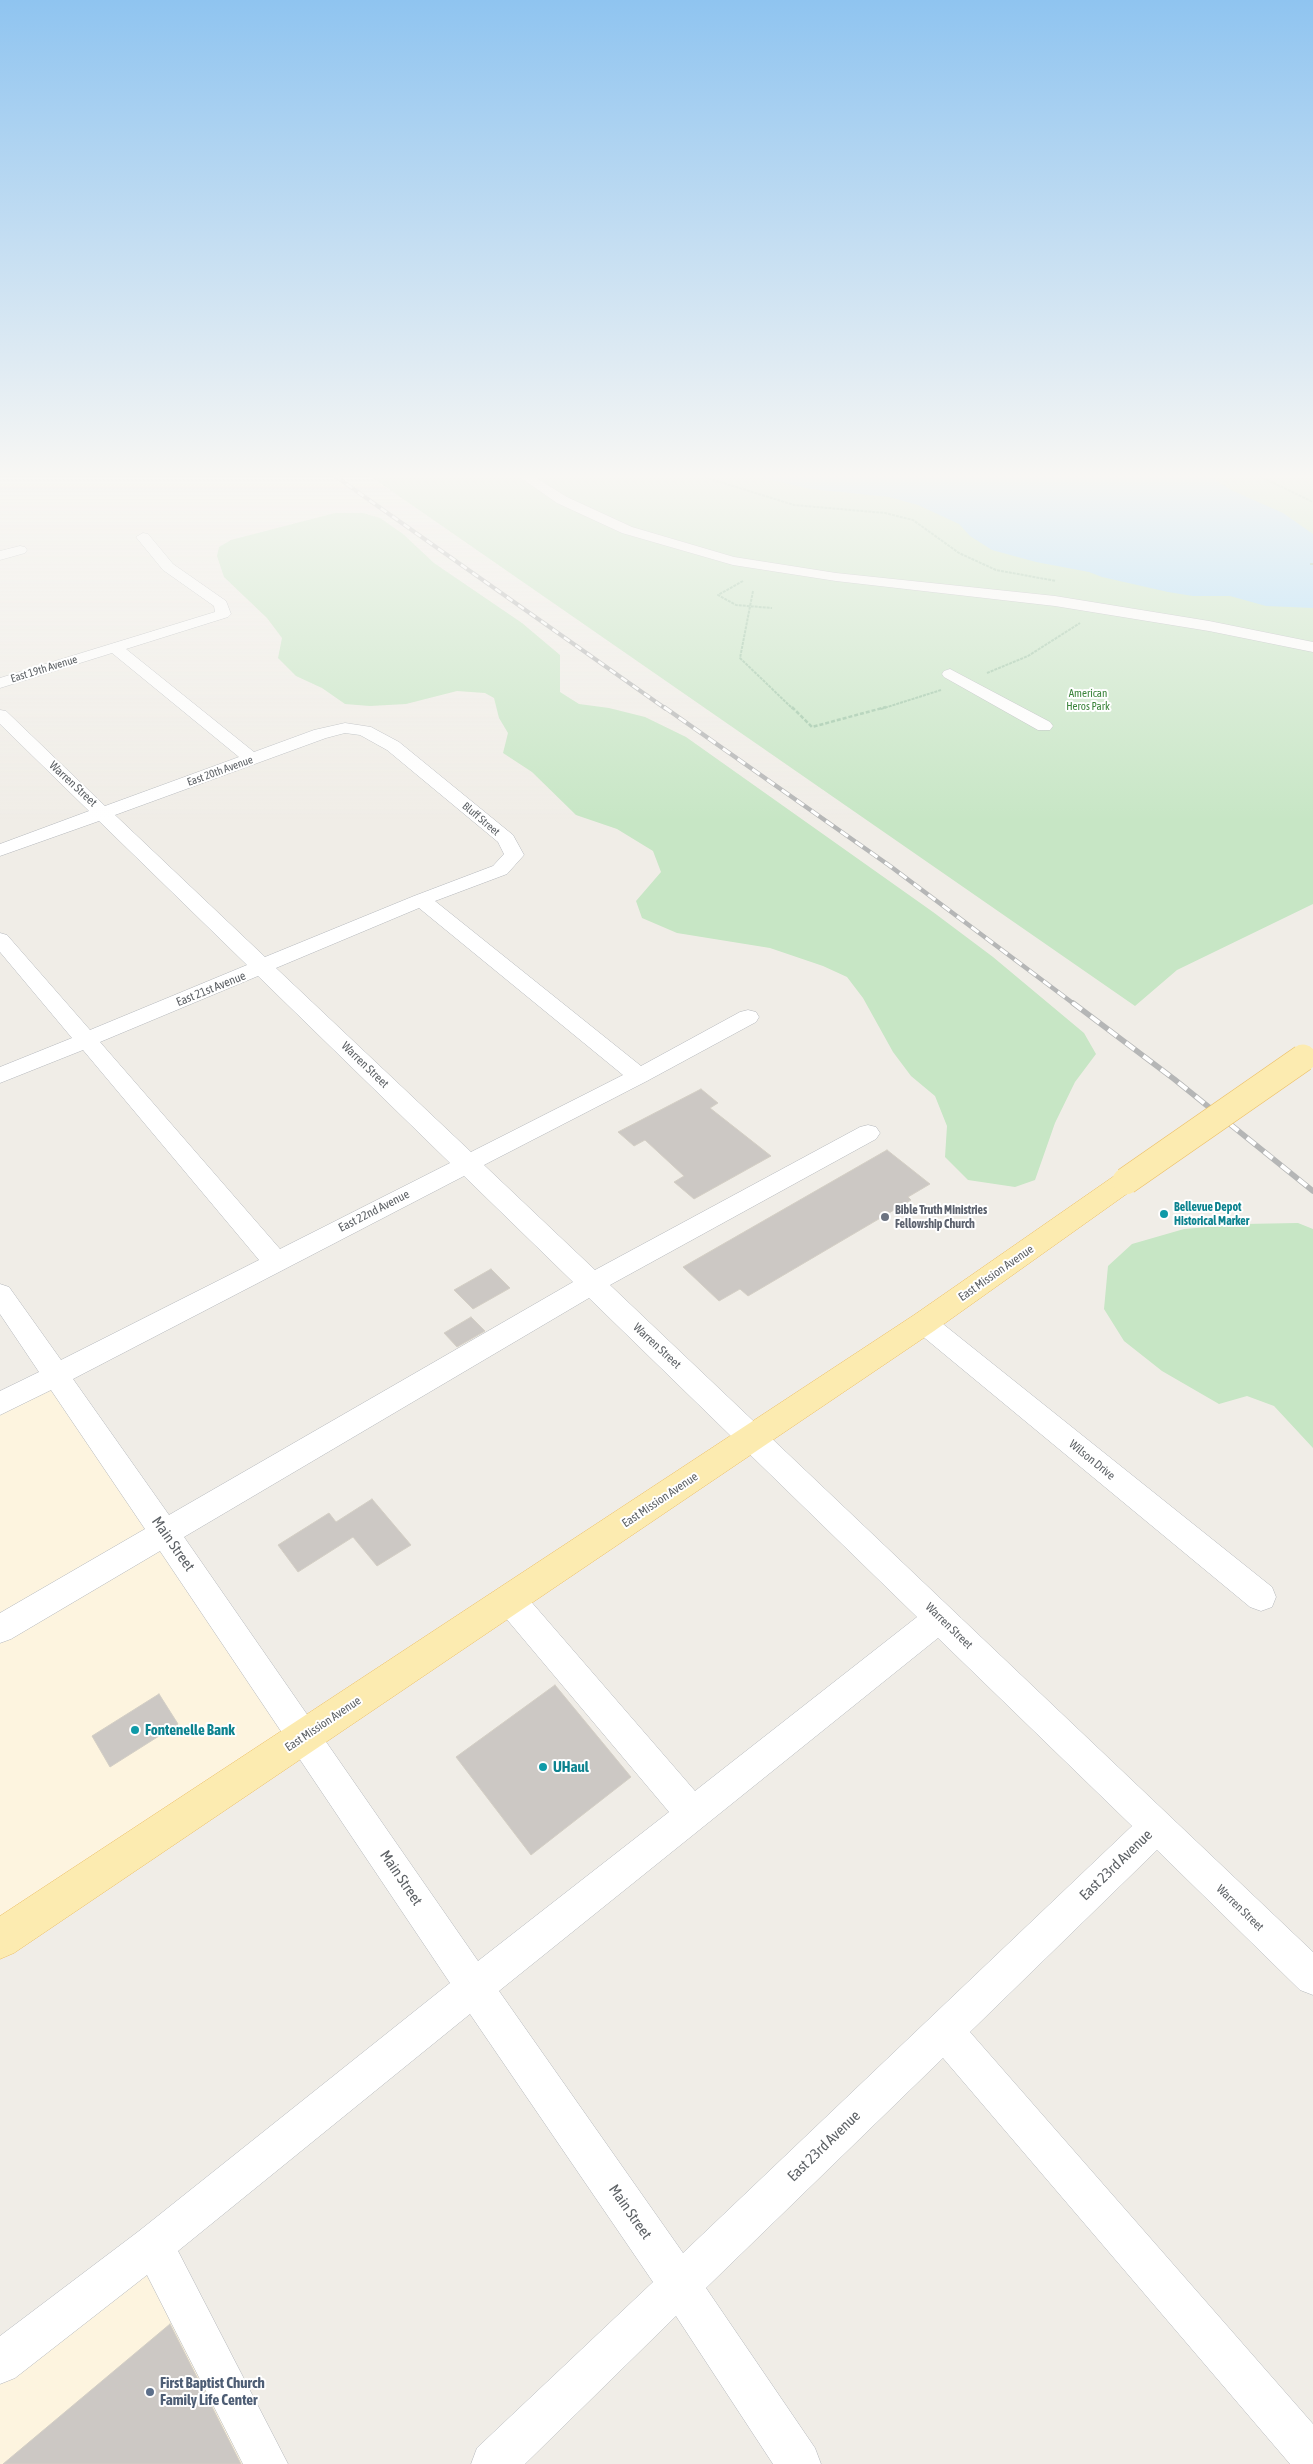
<!DOCTYPE html>
<html>
<head>
<meta charset="utf-8">
<style>
  body { margin:0 }
  canvas { display:block; background:#f0ede7 }
</style>
</head>
<body>
<canvas width="1313" height="2464"></canvas>
<script>
const g = document.querySelector('canvas').getContext('2d');
g.lineJoin = 'round';
function fillPath(path, color) { g.fillStyle = color; g.fill(path, 'evenodd'); }
const poly = rows => new Path2D(rows.map(r => 'M' + r).join(''));
function stroke(path, color, width, dash) { g.strokeStyle = color; g.lineWidth = width; g.lineCap = dash ? 'butt' : 'round'; g.setLineDash(dash || []); g.stroke(path); }
function label(font, color, halo, rows, align = 'center') {
  g.font = font + ' "Asap Condensed",sans-serif'; g.lineWidth = 4; g.setLineDash([]); g.textBaseline = 'middle'; g.strokeStyle = halo; g.fillStyle = color; for (const [text, x, y, turn = 0] of rows) {
    g.save(); g.translate(x, y); g.rotate((+turn || 0) * Math.PI / 180); g.textAlign = isNaN(turn) ? turn : align; if (halo) g.strokeText(text, 0, 0); g.fillText(text, 0, 0); g.restore();
  }
}
const commercial = poly([
  [56,1375,305,1736,0,1940,0,1404],
  [153,2245,266,2464,0,2464,0,2363]
]);
const green = poly([
  [370,476,1313,476,1313,904,1177,970,1135,1006],
  [335,513,363,513,380,518,403,534,434,563,522,623,560,655,560,692,579,704,609,708,645,717,686,737,933,912,993,957,1084,1033,1096,1054,1075,1082,1055,1123,1035,1180,1015,1187,968,1180,945,1157,947,1126,935,1096,911,1076,893,1052,863,998,847,977,823,966,770,948,677,933,642,918,636,901,661,872,653,851,617,829,576,815,532,772,503,753,508,733,499,718,494,698,485,693,457,691,406,704,370,706,345,704,322,688,296,676,278,658,282,638,267,618,224,577,217,556,219,547,231,540],
  [1298,1223,1313,1229,1313,1448,1274,1406,1247,1396,1219,1404,1162,1371,1124,1341,1104,1309,1108,1266,1132,1244,1184,1229,1243,1224]
]);
const water = poly([
  [753,476,1210,476,1231,490,1283,513,1313,534,1313,608,1266,606,1230,596,1193,596,1168,592,1102,577,1089,572,1036,562,992,550,970,536,959,524,918,505,889,497,811,489]
]);
const building = poly([
  [701,1089,718,1103,710,1108,771,1156,694,1199,674,1182,684,1176,645,1140,634,1146,618,1132,701,1089],
  [887,1150,930,1184,908,1197,911,1200,748,1296,740,1289,719,1301,683,1267,887,1150],
  [491,1269,510,1288,473,1309,454,1290,491,1269],
  [471,1317,485,1331,457,1347,444,1333,471,1317],
  [372,1499,411,1545,377,1566,353,1537,298,1572,278,1545,329,1513,336,1522,372,1499],
  [555,1685,631,1777,531,1855,456,1757,555,1685],
  [159,1694,178,1724,110,1767,92,1736,159,1694],
  [170,2324,241,2464,3,2464,170,2324]
]);
const pathFar1 = poly([
  [701,476,794,505,885,513,913,520,959,553,996,570,1056,581],
  [1259,476,1313,502],
  [1310,564,1313,564],
  [743,581,718,595,736,605,772,608],
  [753,591,740,658,793,709],
  [987,673,1028,656,1080,623],
  [881,709,941,690]
]);
const path = poly([
  [792,707,812,727,886,707]
]);
const minor = poly([
  [518,476,533,476,567,497,632,527,734,557,836,573,1055,596,1209,621,1313,642,1313,652,1209,631,1055,606,836,581,733,565,622,533,557,503,518,476],
  [143,533,148,534,173,564,226,601,231,614,228,617,126,649,254,752,314,730,345,723,371,727,399,742,513,835,524,855,507,874,435,901,641,1066,740,1012,748,1010,756,1012,759,1017,756,1022,647,1081,484,1165,595,1270,860,1127,868,1125,876,1127,880,1133,876,1139,610,1285,1313,1952,1313,1995,1300,1990,1157,1850,970,2032,1313,2424,1313,2464,1290,2464,943,2058,706,2288,815,2448,821,2464,773,2464,676,2316,525,2464,471,2464,477,2448,653,2282,470,2014,178,2251,288,2464,243,2464,147,2275,15,2378,0,2384,0,2336,139,2231,450,1983,160,1551,11,1639,0,1643,0,1613,145,1529,51,1390,0,1415,0,1391,39,1372,0,1314,0,1284,9,1287,61,1360,259,1260,83,1050,0,1083,0,1067,72,1038,0,952,0,933,7,935,90,1030,247,965,99,821,0,856,0,844,89,811,0,724,0,710,6,711,105,806,239,757,112,653,0,688,0,678,215,612,214,606,163,570,136,537,143,533],
  [345,733,360,735,387,750,498,842,504,854,493,866,414,896,265,957,115,815,326,738,345,733],
  [419,908,623,1075,471,1152,276,968,419,908],
  [258,976,450,1163,280,1249,100,1042,258,976],
  [464,1176,573,1282,169,1515,73,1379,464,1176],
  [589,1298,917,1617,695,1791,521,1590,510,1586,499,1590,495,1600,499,1610,669,1812,478,1961,184,1537,589,1298],
  [938,1638,1132,1826,683,2253,499,1991,938,1638],
  [20,546,25,547,27,550,25,553,0,560,0,551,20,546],
  [950,669,1050,722,1053,726,1050,730,1038,730,944,677,942,674,944,671,950,669],
  [924,1313,933,1316,1272,1587,1276,1597,1272,1607,1261,1611,1250,1607,915,1330,911,1323,915,1316,924,1313]
]);
const major = poly([
  [1126,1172,1135,1174,1139,1181,1135,1188,934,1331,14,1953,0,1959,0,1916,914,1315,1117,1174,1126,1172]
]);
const railFar2 = poly([
  [335,476,666,709]
]);
const railFar1 = poly([
  [664,707,890,866,1074,1004]
]);
const rail = poly([
  [1073,1003,1174,1079,1313,1191]
]);
const majorBridge = poly([
  [1126,1181,1303,1058]
]);
const markers = [
  [1164,1214,5,"#0f9aa8"],
  [885,1217,5,"#6b7280"],
  [135,1730,5,"#0f9aa8"],
  [543,1767,5,"#0f9aa8"],
  [150,2392,5,"#5c6f8a"]
];
const farStreetnames = [
  ["East 19th Avenue",44,669,-17],
  ["East 20th Avenue",220,771,-20],
  ["Bluff Street",481,819,40]
];
const farParknames = [
  ["American",1088,694],
  ["Heros Park",1088,707]
];
const streetNames = [
  ["Warren Street",73,784,43],
  ["East 21st Avenue",211,989,-22],
  ["Warren Street",365,1065,44],
  ["East 22nd Avenue",374,1211,-27],
  ["East Mission Avenue",996,1273,-35],
  ["Warren Street",657,1346,43],
  ["Wilson Drive",1092,1460,39],
  ["East Mission Avenue",660,1500,-34],
  ["Warren Street",949,1626,44],
  ["East Mission Avenue",323,1724,-34],
  ["Warren Street",1240,1908,44]
];
const cultureNames = [
  ["Bellevue Depot",1174,1207],
  ["Historical Marker",1174,1221]
];
const worshipNames = [
  ["Bible Truth Ministries",895,1210],
  ["Fellowship Church",895,1224]
];
const nearStreetnames = [
  ["Main Street",173,1544,55],
  ["East 23rd Avenue",1116,1865,-44],
  ["Main Street",401,1878,56],
  ["East 23rd Avenue",824,2146,-44],
  ["Main Street",630,2212,55]
];
const nearCulturenames = [
  ["Fontenelle Bank",145,1730],
  ["UHaul",553,1767]
];
const nearServicenames = [
  ["First Baptist Church",160,2383],
  ["Family Life Center",160,2400]
];
fillPath(commercial, '#fdf4df');
fillPath(green, '#c7e6c5');
fillPath(water, '#abddfc');
fillPath(building, '#ccc8c4');
stroke(building, '#d4cfc5', 1);
stroke(minor, '#b4b7bb', 1);
stroke(major, '#ecbe64', 1);
stroke(pathFar1, '#9ec7a7', 2, [3, 1]);
stroke(path, '#9ec7a7', 2.5, [4, 2]);
fillPath(minor, '#fff');
fillPath(major, '#fcebb0');
stroke(railFar2, '#b5b6b6', 4);
stroke(railFar1, '#b5b6b6', 4.5);
stroke(rail, '#b5b6b6', 5.5);
stroke(railFar2, '#fff', 2.5, [7]);
stroke(railFar1, '#fff', 3, [9]);
stroke(rail, '#fff', 4, [11]);
stroke(majorBridge, '#ecbe64', 28, []);
stroke(majorBridge, '#fcebb0', 27);
const sky = g.createLinearGradient(0, 0, 0, 821);
sky.addColorStop(0, '#8fc4f0');
sky.addColorStop(0.58, '#f8f7f4');
sky.addColorStop(1, '#f8f7f400');
g.fillStyle = sky;
g.fillRect(0, 0, 1313, 821);
for (const [x, y, r, color] of markers) { const dot = new Path2D(); dot.arc(x, y, r, 0, 2 * Math.PI); g.fillStyle = color; g.fill(dot); stroke(dot, '#fff', 2); }
label('11px', '#5e6266', '#fff', farStreetnames);
label('11px', '#398339', '#fff', farParknames);
label('12px', '#5e6266', '#fff', streetNames);
label('bold 12px', '#0d838f', '#fff', cultureNames, 'left');
label('bold 12px', '#5b616d', '#fff', worshipNames, 'left');
label('15px', '#5e6266', '#fff', nearStreetnames);
label('bold 15px', '#0d838f', '#fff', nearCulturenames, 'left');
label('bold 15px', '#4e5e75', '#fff', nearServicenames, 'left');
</script>
</body>
</html>
